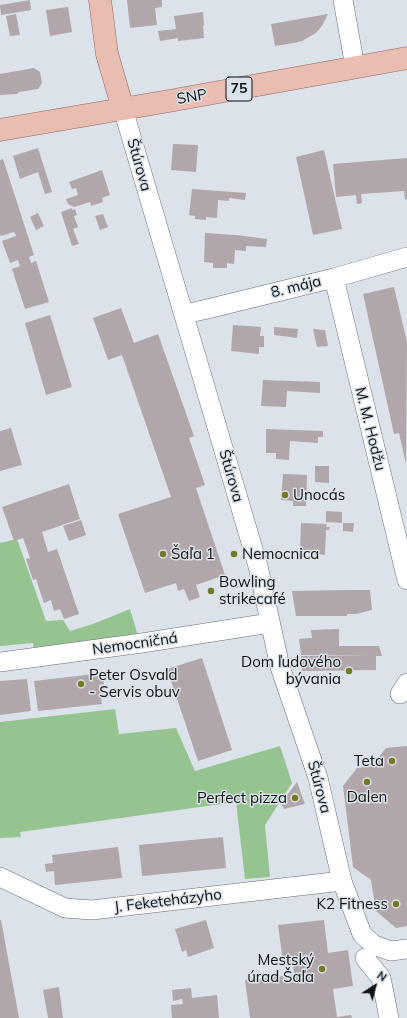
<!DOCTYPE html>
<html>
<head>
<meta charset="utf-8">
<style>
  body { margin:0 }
  #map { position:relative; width:407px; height:1018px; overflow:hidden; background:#dbe2e9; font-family:Mulish,sans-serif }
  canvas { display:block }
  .north { position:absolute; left:355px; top:966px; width:40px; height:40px; -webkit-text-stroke:3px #dbe2e9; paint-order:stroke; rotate:36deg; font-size:11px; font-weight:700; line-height:16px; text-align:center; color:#0e1012 }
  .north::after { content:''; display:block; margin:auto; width:14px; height:18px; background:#0e1012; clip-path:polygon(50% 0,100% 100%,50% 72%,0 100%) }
</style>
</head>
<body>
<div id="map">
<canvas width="407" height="1018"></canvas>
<div class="north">N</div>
</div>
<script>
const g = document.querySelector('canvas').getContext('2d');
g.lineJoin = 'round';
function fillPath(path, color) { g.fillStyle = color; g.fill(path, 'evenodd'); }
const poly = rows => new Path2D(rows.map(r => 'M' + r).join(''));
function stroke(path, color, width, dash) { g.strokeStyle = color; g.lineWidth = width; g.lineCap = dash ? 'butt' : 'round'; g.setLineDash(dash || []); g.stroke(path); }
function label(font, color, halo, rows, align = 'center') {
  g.font = font + ' Mulish,sans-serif'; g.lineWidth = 3; g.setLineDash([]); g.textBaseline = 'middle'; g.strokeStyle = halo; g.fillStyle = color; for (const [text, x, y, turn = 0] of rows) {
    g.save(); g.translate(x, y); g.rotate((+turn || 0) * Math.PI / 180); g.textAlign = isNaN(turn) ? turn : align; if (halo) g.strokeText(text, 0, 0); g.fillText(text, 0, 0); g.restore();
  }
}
const green = poly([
  [17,539,46,621,63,620,70,631,93,624,130,609,138,636,34,651,33,643,0,646,0,543],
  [115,709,119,734,176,728,195,771,280,746,292,783,265,825,270,877,245,879,236,802,20,832,21,837,0,838,0,722]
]);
const building = poly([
  [30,0,31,10,1,15,0,5],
  [127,0,162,0,162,7,155,8,157,25,130,28],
  [68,7,72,32,50,36,46,10],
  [203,12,204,25,203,26,204,38,178,41,178,38,160,41,158,31,176,29,174,16],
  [16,14,20,35,10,36,6,16],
  [328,14,322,26,316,33,302,41,294,43,275,46,271,24],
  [34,68,40,72,42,83,38,89,19,92,17,94,0,95,0,74],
  [173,144,198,145,196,172,171,170],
  [38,148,52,192,45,194,38,172,20,179,13,156],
  [324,150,342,229,313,235,296,157],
  [407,158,407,199,405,200,404,191,361,194,362,203,357,204,356,195,336,197,333,164],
  [3,159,34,255,29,257,31,263,36,261,49,302,25,309,12,269,20,266,18,260,10,263,2,241,16,236,14,232,1,236,0,234,0,160],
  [102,170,110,195,102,198,103,202,91,206,90,202,74,207,68,204,66,199,78,195,76,188,72,189,69,182],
  [192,189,246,193,245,200,229,198,229,201,218,200,217,218,206,217,206,220,195,219,195,216,189,215],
  [72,208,72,210,75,209,77,215,74,216,78,227,73,229,79,244,72,246,61,212],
  [38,213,44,226,36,230,30,217],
  [103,214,108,227,100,230,95,216],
  [205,233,236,235,267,239,266,247,246,246,246,251,235,250,234,264,227,263,227,268,213,268,213,263,204,262],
  [394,287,407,342,406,464,399,433,394,434,363,294],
  [121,308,134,343,158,334,194,436,189,438,205,485,196,488,225,575,196,585,200,597,189,601,184,589,178,591,176,583,145,593,118,514,171,497,122,355,108,360,93,318],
  [50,315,72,387,46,395,25,323],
  [233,325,261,327,260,336,264,336,264,347,259,347,259,354,231,351],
  [274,327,298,329,297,338,274,335],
  [313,329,325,330,328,346,317,347],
  [263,380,320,382,320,393,287,391,286,407,261,406],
  [11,428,22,465,0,471,0,431],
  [266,429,323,431,323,437,318,437,318,443,290,441,289,460,276,459,276,453,266,453],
  [315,466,329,466,329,483,315,482],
  [283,474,307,475,306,506,293,506,293,501,281,500],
  [69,484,80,519,42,532,48,552,57,549,79,614,64,619,60,609,54,611,51,600,44,603,36,579,33,580,26,559,30,558,23,538,14,541,2,507],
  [326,511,342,512,342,523,326,522],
  [81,520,86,535,69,541,63,526],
  [301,523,327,524,326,527,330,527,329,530,326,530,325,555,309,554,309,550,300,550],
  [343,523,354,523,353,532,343,531],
  [347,590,370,590,372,610,356,614,347,614,347,616,296,616,292,591],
  [339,629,339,646,379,646,382,656,376,656,376,670,302,671,301,656,371,656,301,655,299,639,312,638,311,630],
  [202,658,232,750,198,761,167,669],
  [103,673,104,684,99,685,102,704,38,711,34,681],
  [27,679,31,711,0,715,0,681],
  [407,746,407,926,396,928,376,911,371,880,353,867,343,786,357,768,372,766,386,748],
  [297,782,305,804,284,809,281,803],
  [223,837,226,868,142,876,139,845],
  [118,847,122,878,55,885,54,871,46,872,45,864,53,863,52,855],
  [0,920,1,920,19,1018,0,1018],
  [206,920,214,948,188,957,186,950,182,952,175,929],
  [324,920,328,953,348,950,353,986,333,989,337,1017,351,1015,352,1018,250,1018,245,980,294,975,293,961,283,962,278,925],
  [59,987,63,1018,48,1018,43,990],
  [191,988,192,998,217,995,219,1018,172,1018,171,1005,183,1004,182,999,173,1001,172,990]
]);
const street = poly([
  [343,0,355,67],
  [123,109,258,566,280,667,318,778,342,881,362,934,374,945,391,951,407,949],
  [334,278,407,580],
  [184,314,203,310,334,278,407,257],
  [0,662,142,643,270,623],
  [400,694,407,683],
  [0,877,65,908,92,910,342,881],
  [365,958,381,978,389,1018]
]);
const primary = poly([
  [100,0,107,54,123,109],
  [0,130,169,101,407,58]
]);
const markers = [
  [285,495,4,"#727a24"],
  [163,554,4,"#727a24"],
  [234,554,4,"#727a24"],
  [211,591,4,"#727a24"],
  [349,671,4,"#727a24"],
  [81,684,4,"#727a24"],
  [392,761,4,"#727a24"],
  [367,782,4,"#727a24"],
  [295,798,4,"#727a24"],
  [396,904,4,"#727a24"],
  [322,969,4,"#727a24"]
];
const shields = [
  [239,89,26]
];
const shieldNames = [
  ["75",239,89]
];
const streetNames = [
  ["SNP",192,97,-10],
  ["Štúrova",139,165,74],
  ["8. mája",296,287,-14],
  ["M. M. Hodžu",370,429,76],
  ["Štúrova",231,476,74],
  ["Nemocničná",135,644,-8],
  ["Štúrova",319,787,75],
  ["J. Feketeházyho",168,901,-7]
];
const poiNames = [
  ["Unocás",293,495],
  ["Šaľa 1",171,554],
  ["Nemocnica",242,554],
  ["Bowling",219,582],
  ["strikecafé",219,599],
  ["Dom ľudového",341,662,"right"],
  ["bývania",341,679,"right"],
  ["Peter Osvald",89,675],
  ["- Servis obuv",89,692],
  ["Teta",384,761,"right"],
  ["Dalen",367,797,"center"],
  ["Perfect pizza",287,798,"right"],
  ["K2 Fitness",388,904,"right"],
  ["Mestský",314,960,"right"],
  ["úrad Šaľa",314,977,"right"]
];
fillPath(green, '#96c490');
fillPath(building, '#b1a7aa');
stroke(street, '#666d72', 20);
stroke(primary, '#94645a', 23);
stroke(street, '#fff', 19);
stroke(primary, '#eabdb3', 22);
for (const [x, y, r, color] of markers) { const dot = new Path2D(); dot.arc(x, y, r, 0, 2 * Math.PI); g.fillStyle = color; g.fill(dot); stroke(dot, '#dbe2e9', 1.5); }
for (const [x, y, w] of shields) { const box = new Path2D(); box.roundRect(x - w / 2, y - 12, w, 24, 3); g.fillStyle = '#dbe2e9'; g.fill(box); stroke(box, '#0e1012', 1); }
label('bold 14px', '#0e1012', null, shieldNames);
label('15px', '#0e1012', '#dbe2e9', streetNames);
label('15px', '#0e1012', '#dbe2e9', poiNames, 'left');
</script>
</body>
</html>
